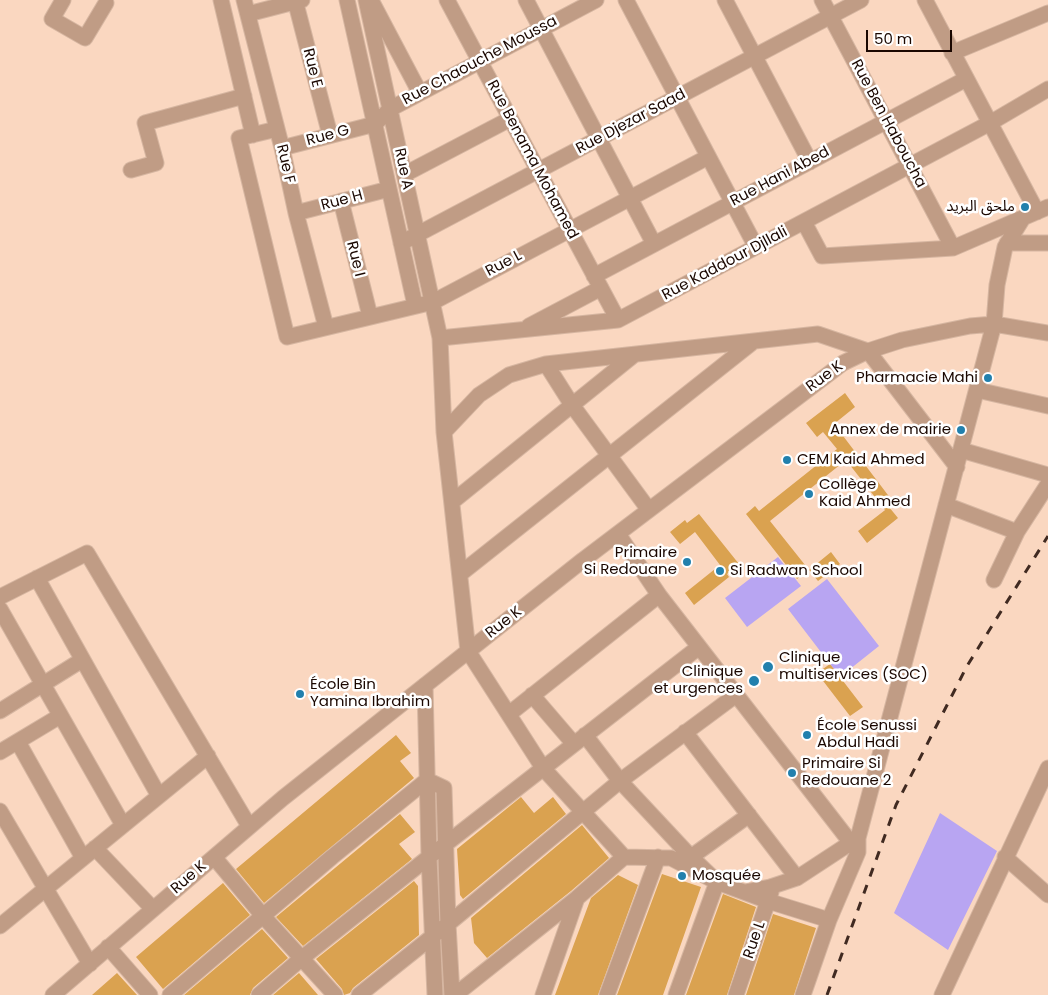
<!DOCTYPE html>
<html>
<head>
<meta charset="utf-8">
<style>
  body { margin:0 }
  #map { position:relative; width:1048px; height:995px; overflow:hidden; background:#fad7c0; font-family:Poppins,sans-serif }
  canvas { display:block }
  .scale { position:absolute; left:866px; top:30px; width:86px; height:22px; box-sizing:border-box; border:2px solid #1a0700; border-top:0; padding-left:6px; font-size:15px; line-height:18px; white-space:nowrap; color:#1a0700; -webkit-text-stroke:4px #fff; paint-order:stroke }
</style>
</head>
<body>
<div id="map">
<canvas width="1048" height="995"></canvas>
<div class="scale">50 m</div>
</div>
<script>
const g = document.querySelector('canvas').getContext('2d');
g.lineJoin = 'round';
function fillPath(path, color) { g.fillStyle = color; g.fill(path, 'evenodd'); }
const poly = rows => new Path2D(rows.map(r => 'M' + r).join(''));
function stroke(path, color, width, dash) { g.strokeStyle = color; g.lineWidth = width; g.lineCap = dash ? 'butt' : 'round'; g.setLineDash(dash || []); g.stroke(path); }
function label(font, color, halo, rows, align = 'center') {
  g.font = font + ' Poppins,"Noto Sans Arabic",sans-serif'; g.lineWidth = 5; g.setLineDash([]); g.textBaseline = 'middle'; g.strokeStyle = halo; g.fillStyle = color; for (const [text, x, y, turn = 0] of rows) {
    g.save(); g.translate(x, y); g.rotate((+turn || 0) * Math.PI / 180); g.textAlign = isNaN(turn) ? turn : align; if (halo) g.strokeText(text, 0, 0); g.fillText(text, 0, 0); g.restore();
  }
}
const green = poly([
  [778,557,801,586,747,627,725,598],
  [827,579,879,646,840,677,788,609],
  [940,813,997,851,948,950,894,913]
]);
const building = poly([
  [845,393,855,407,834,424,894,503,885,510,846,460,770,521,809,570,797,579,746,514,755,506,759,511,837,449,823,432,817,437,806,423],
  [889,507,898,518,867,543,858,531],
  [699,514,739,564,727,574,729,577,694,605,685,593,720,565,695,532,680,544,670,532,685,520,687,523],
  [831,552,840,564,818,581,809,570],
  [830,664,863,707,850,716,817,673],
  [396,735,411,753,400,761,414,778,264,903,236,869],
  [521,797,534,813,553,797,566,814,463,899,460,895,457,849],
  [400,814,415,832,399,844,412,859,303,946,276,917],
  [582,825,609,858,571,891,487,958,474,943,471,918],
  [662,874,701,887,663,995,617,995],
  [618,875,638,885,598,995,555,995,591,898],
  [414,881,418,886,419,935,353,988,350,993,344,995,342,989,316,959],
  [223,883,250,915,163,989,136,957],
  [723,894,756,907,727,995,686,995],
  [773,914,816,928,794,995,746,995],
  [262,929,288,958,253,988,250,995,184,995],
  [117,973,137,995,92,995],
  [299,973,318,995,273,995]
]);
const minor = poly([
  [63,0,52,19,85,38,106,3],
  [221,0,253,135],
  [244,0,282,148,296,213,326,327],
  [295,0,330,135],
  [347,0,415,305],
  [366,0,440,338,444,432],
  [447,0,618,320],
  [526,0,654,244],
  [626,0,756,247],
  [725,0,810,162],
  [822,0,953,248],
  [925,0,1037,212],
  [372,2,420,93],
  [248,14,302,0],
  [952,53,1048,13],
  [277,129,239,138,287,337,433,302,708,157],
  [282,148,375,124,390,109,596,0],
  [131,170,156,163,145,123,244,96],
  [405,174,510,119],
  [341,201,370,316],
  [296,213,389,189],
  [804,222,822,256,953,248,1048,207],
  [401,243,861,0],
  [1007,243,1048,243],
  [594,276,966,79],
  [529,326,601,288],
  [440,338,618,320,990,123,1048,89],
  [546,364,572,405,649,510],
  [977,390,1048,406],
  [961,450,1048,475],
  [452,502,634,355],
  [946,505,1017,532],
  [618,534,659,595,858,852],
  [460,574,754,341],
  [37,578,159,796],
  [994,580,1017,532,1048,484],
  [0,597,87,553,249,826],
  [0,609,123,825],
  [425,685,429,857,435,995],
  [532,695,574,744],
  [0,711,82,660],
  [509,714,659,595],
  [685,732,797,878],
  [585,735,620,781,691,857,717,882,676,995],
  [18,742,83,858],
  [0,752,60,716],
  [0,811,90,964],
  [95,848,153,909],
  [214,857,263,916,335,995],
  [691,857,749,815],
  [1005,857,1048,895],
  [745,892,770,887,797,878,858,838],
  [829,920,768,901,717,882,671,858,624,857,543,768,468,651,444,432,479,395,509,375,546,364,818,334,868,351,957,467],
  [0,926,208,756],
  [108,947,150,995],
  [53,995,283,798,583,560,843,363,868,351,902,340,970,326,994,324,1048,333],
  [170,995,332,857,427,780,444,788,448,924,452,995],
  [259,995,302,958,429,857,699,647],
  [359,995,448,924,620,781,736,695],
  [455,995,577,898,624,857],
  [543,995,577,898],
  [607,995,658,857],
  [736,995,771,892],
  [803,995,829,920,858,852,858,838,994,324,997,285,1005,247,1023,218],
  [942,995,1048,768]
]);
const rail = poly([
  [827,995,896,805,967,666,1048,536]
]);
const markers = [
  [1025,207,5,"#2280ad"],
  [988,378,5,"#2280ad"],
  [961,430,5,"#2280ad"],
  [787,460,5,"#2280ad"],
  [809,494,5,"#2280ad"],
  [687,562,5,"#2280ad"],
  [720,571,5,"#2280ad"],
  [768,667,6,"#2280ad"],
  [754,681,6,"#2280ad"],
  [300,694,5,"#2280ad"],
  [807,735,5,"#2280ad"],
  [792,773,5,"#2280ad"],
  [682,876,5,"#2280ad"]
];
const streetNames = [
  ["Rue Chaouche Moussa",480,61,-28],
  ["Rue E",312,68,76],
  ["Rue Djezar Saad",631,122,-28],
  ["Rue Ben Haboucha",888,124,62],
  ["Rue G",328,136,-15],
  ["Rue Benama Mohamed",532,160,62],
  ["Rue F",285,164,77],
  ["Rue A",403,169,78],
  ["Rue Hani Abed",780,177,-28],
  ["Rue H",342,201,-15],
  ["Rue I",355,259,76],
  ["Rue L",504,264,-28],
  ["Rue Kaddour Djllali",725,264,-28],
  ["Rue K",825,377,-36],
  ["Rue K",504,623,-38],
  ["Rue K",189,878,-41],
  ["Rue L",755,940,-71]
];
const poiNames = [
  ["ملحق البريد",1015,207,"right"],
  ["Pharmacie Mahi",978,378,"right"],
  ["Annex de mairie",951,430,"right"],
  ["CEM Kaid Ahmed",797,460],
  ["Collège",819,485],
  ["Kaid Ahmed",819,502],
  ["Primaire",677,553,"right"],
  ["Si Redouane",677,570,"right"],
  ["Si Radwan School",730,571],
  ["Clinique",779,658],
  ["multiservices (SOC)",779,675],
  ["Clinique",743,672,"right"],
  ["et urgences",743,689,"right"],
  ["École Bin",310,685],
  ["Yamina Ibrahim",310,702],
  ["École Senussi",817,726],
  ["Abdul Hadi",817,743],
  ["Primaire Si",802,764],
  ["Redouane 2",802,781],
  ["Mosquée",692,876]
];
fillPath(green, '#b8a5f2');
fillPath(building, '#daa250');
stroke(minor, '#d6b6a1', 17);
stroke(minor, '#c09c85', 15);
stroke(rail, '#402a21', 3, [9, 9]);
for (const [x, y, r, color] of markers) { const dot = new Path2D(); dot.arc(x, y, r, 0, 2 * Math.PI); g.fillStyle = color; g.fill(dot); stroke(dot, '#fff', 2); }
label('15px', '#1a0700', '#fff', streetNames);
label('15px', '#1a0700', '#fff', poiNames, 'left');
</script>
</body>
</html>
